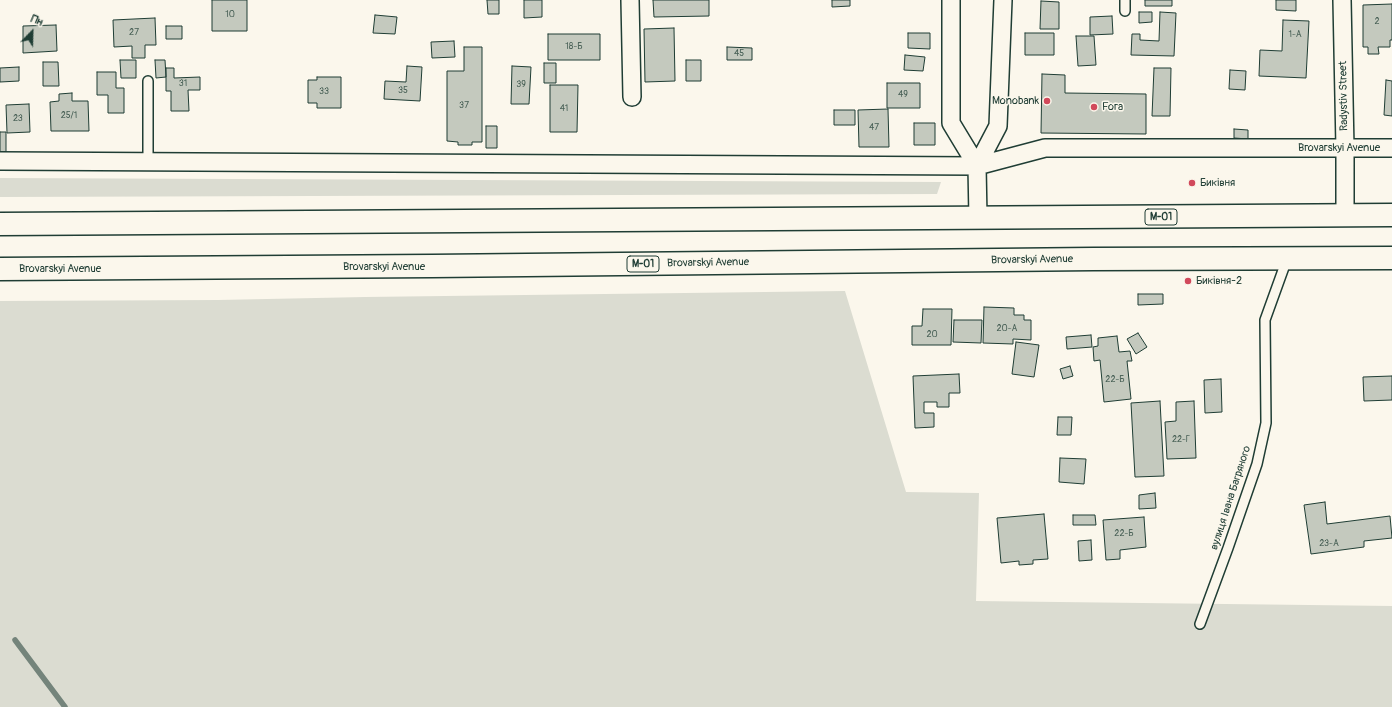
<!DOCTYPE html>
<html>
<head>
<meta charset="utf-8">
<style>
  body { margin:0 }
  #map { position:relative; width:1392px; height:707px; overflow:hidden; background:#fbf7ec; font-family:Pangolin,sans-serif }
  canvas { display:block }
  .north { position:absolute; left:12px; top:12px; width:40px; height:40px; -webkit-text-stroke:3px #fbf7ec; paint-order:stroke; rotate:23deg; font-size:11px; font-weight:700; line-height:16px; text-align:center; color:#1f3d34 }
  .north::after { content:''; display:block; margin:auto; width:14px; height:18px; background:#1f3d34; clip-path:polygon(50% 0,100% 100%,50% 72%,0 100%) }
</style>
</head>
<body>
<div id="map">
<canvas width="1392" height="707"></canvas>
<div class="north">Пн</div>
</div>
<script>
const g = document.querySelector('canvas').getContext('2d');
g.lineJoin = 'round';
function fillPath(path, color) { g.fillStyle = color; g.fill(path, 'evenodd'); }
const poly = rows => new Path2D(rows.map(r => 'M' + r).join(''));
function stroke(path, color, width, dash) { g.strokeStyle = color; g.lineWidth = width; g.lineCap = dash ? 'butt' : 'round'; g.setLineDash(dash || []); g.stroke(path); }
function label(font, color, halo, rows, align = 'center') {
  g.font = font + ' Pangolin,sans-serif'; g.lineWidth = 3; g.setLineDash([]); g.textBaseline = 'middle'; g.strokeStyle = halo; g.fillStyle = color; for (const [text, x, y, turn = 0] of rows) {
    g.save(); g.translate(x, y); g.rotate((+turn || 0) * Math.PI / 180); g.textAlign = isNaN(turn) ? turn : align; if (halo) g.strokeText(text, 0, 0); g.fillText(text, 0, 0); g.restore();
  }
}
const green = poly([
  [0,178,941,182,937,194,0,197],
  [845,291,906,492,979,493,976,601,1392,606,1392,707,0,707,0,301,218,300,365,297]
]);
const stream = poly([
  [15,640,65,707]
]);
const building = poly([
  [212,0,247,0,247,31,212,31,212,0],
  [487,0,499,0,499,14,488,14,487,0],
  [524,0,542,0,542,17,524,18,524,0],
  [653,0,709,0,709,16,654,17,653,0],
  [832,0,850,0,850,6,832,7,832,0],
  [1145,0,1172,0,1172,6,1145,6,1145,0],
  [1276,0,1296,0,1296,11,1276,10,1276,0],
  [1041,1,1059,2,1059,29,1040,29,1041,1],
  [1392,4,1392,40,1390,40,1390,47,1378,47,1379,54,1368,54,1368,47,1363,47,1363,5,1392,4],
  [1139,12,1152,12,1152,22,1139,23,1139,12],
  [1160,12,1176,13,1174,56,1131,55,1132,34,1140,34,1140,40,1159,41,1160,12],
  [375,15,397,17,395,34,373,33,375,15],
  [1112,16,1113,34,1090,35,1090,17,1112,16],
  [155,18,156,45,145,45,145,58,132,58,132,46,114,47,113,20,155,18],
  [1283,20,1309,21,1306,78,1259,76,1260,50,1282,51,1283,20],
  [56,25,57,51,23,53,23,26,56,25],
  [166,26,182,26,182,39,166,39,166,26],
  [674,28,675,81,645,82,644,29,674,28],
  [908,33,930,33,930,49,908,48,908,33],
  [1025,33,1054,33,1054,55,1025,55,1025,33],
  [548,34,600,34,600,60,548,60,548,34],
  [1076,36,1094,36,1096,65,1078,66,1076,36],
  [454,41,455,57,432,58,431,42,454,41],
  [464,47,482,47,482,142,472,142,472,145,458,145,458,142,447,141,447,71,464,71,464,47],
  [727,47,752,48,752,60,727,60,727,47],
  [905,55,925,57,923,71,904,70,905,55],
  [120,60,136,60,136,78,121,78,120,60],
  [155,60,165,60,166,77,156,78,155,60],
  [686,60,701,60,701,81,686,81,686,60],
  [43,62,58,62,59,86,43,86,43,62],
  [544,63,556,63,556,83,544,83,544,63],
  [407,66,422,67,420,101,384,99,385,81,406,82,407,66],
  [512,66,531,67,529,104,511,104,512,66],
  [19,67,19,81,0,82,0,68,19,67],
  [166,68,174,68,174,78,200,77,200,90,188,90,189,111,171,111,171,91,166,91,166,68],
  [1154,68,1171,68,1170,116,1152,116,1154,68],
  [1230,70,1246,71,1245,90,1229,89,1230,70],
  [97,72,116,72,116,88,124,88,124,113,108,113,108,95,97,95,97,72],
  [1042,74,1065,75,1065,93,1146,94,1146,134,1041,133,1042,74],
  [317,77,341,77,341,108,317,108,317,103,308,103,308,80,317,80,317,77],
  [1386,80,1392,81,1392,116,1384,115,1386,80],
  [887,83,920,83,920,108,887,108,887,83],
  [550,85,578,85,577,132,550,132,550,85],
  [72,93,72,101,88,101,89,131,51,131,50,102,59,101,59,94,72,93],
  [29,104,30,132,7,133,6,105,29,104],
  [888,109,889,147,859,147,858,110,888,109],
  [834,110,855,110,855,125,834,125,834,110],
  [914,123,935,123,935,145,914,145,914,123],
  [486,126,497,126,497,148,486,148,486,126],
  [1234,129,1248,130,1248,139,1234,138,1234,129],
  [0,132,6,132,6,152,0,152,0,132],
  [1138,294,1163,294,1163,304,1138,305,1138,294],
  [984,307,1014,308,1014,315,1024,315,1024,320,1031,320,1031,340,1013,339,1013,344,983,343,984,307],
  [923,309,952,309,951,345,912,345,912,326,922,326,923,309],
  [954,320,982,320,981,343,953,342,954,320],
  [1138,333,1147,347,1136,354,1127,339,1138,333],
  [1091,335,1092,347,1067,349,1066,337,1091,335],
  [1117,336,1119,352,1130,351,1132,361,1127,361,1131,399,1104,402,1100,360,1094,361,1093,347,1098,346,1098,338,1117,336],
  [1016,342,1039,345,1034,377,1012,374,1016,342],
  [1070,366,1073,376,1063,379,1060,369,1070,366],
  [959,374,960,393,949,393,949,407,937,407,937,402,924,402,924,413,934,413,934,427,915,428,913,376,959,374],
  [1392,376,1392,400,1364,401,1363,377,1392,376],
  [1221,379,1222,412,1205,413,1204,380,1221,379],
  [1160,401,1164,476,1135,477,1131,403,1160,401],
  [1194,401,1196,458,1167,459,1165,422,1176,421,1176,402,1194,401],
  [1058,417,1072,417,1071,435,1057,435,1058,417],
  [1060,458,1086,459,1084,484,1059,482,1060,458],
  [1155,493,1156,508,1139,509,1139,495,1155,493],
  [1325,502,1327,524,1390,516,1392,538,1364,541,1364,547,1311,554,1304,505,1325,502],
  [1044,514,1048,559,1033,560,1033,564,1019,565,1019,561,1001,563,997,518,1044,514],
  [1073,515,1095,515,1096,525,1073,525,1073,515],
  [1144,517,1146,547,1120,550,1120,559,1106,560,1103,520,1144,517],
  [1091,540,1092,560,1079,561,1078,541,1091,540]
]);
const lane = poly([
  [1125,11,1125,0],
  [148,162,148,81],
  [1200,624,1228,548,1257,464,1266,423,1265,320,1287,259]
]);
const street = poly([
  [630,0,632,97],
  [951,0,951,123,977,166],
  [1342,0,1345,148,1345,215],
  [0,161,977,166,1045,148,1392,148],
  [978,218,977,166,998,126,1003,0]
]);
const highway = poly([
  [0,224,1392,215],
  [0,269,432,266,1093,259,1392,258]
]);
const markers = [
  [1047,101,4,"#d1495b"],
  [1094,107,4,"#d1495b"],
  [1192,183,4,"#d1495b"],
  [1188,281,4,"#d1495b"]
];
const numberNames = [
  ["10",230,15],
  ["2",1377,22],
  ["27",134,33],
  ["1-А",1295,35],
  ["18-Б",574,47],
  ["45",739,54],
  ["31",183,84],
  ["39",521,85],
  ["35",403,91],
  ["33",324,92],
  ["49",903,95],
  ["37",464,106],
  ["41",564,109],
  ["25/1",69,116],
  ["23",18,119],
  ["47",874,128],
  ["20-А",1007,329],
  ["20",932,335],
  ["22-Б",1115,380],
  ["22-Г",1181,440],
  ["22-Б",1124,534],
  ["23-А",1329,544]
];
const shields = [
  [1161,217,32],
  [643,264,32]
];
const shieldNames = [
  ["М-01",1161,217],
  ["М-01",643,264]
];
const streetNames = [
  ["Radystiv Street",1344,96,-91],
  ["Brovarskyi Avenue",1339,148],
  ["Brovarskyi Avenue",1032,260,-1],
  ["Brovarskyi Avenue",708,263,-1],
  ["Brovarskyi Avenue",384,267],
  ["Brovarskyi Avenue",60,269],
  ["вулиця Івана Багряного",1231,498,-72]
];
const poiNames = [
  ["Monobank",1039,101,"right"],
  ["Fora",1102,107],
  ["Бикiвня",1200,183],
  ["Бикiвня-2",1196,281]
];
fillPath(green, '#dbdcd1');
stroke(stream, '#74847b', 5.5);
fillPath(building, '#c4c9be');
stroke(building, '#1f3d34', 1);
stroke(lane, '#1f3d34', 12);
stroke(street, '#1f3d34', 20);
stroke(highway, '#1f3d34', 25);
stroke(lane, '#fbf7ec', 9);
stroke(street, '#fbf7ec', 17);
stroke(highway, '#fbf7ec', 22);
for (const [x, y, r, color] of markers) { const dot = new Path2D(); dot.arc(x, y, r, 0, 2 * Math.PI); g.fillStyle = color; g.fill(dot); stroke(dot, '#fbf7ec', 1.5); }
label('9px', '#486056', null, numberNames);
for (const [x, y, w] of shields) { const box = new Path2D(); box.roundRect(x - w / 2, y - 8, w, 16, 3); g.fillStyle = '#fbf7ec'; g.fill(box); stroke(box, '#1f3d34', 1); }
label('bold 10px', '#1f3d34', null, shieldNames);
label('11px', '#1f3d34', '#fbf7ec', streetNames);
label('11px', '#1f3d34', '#fbf7ec', poiNames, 'left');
</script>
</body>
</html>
